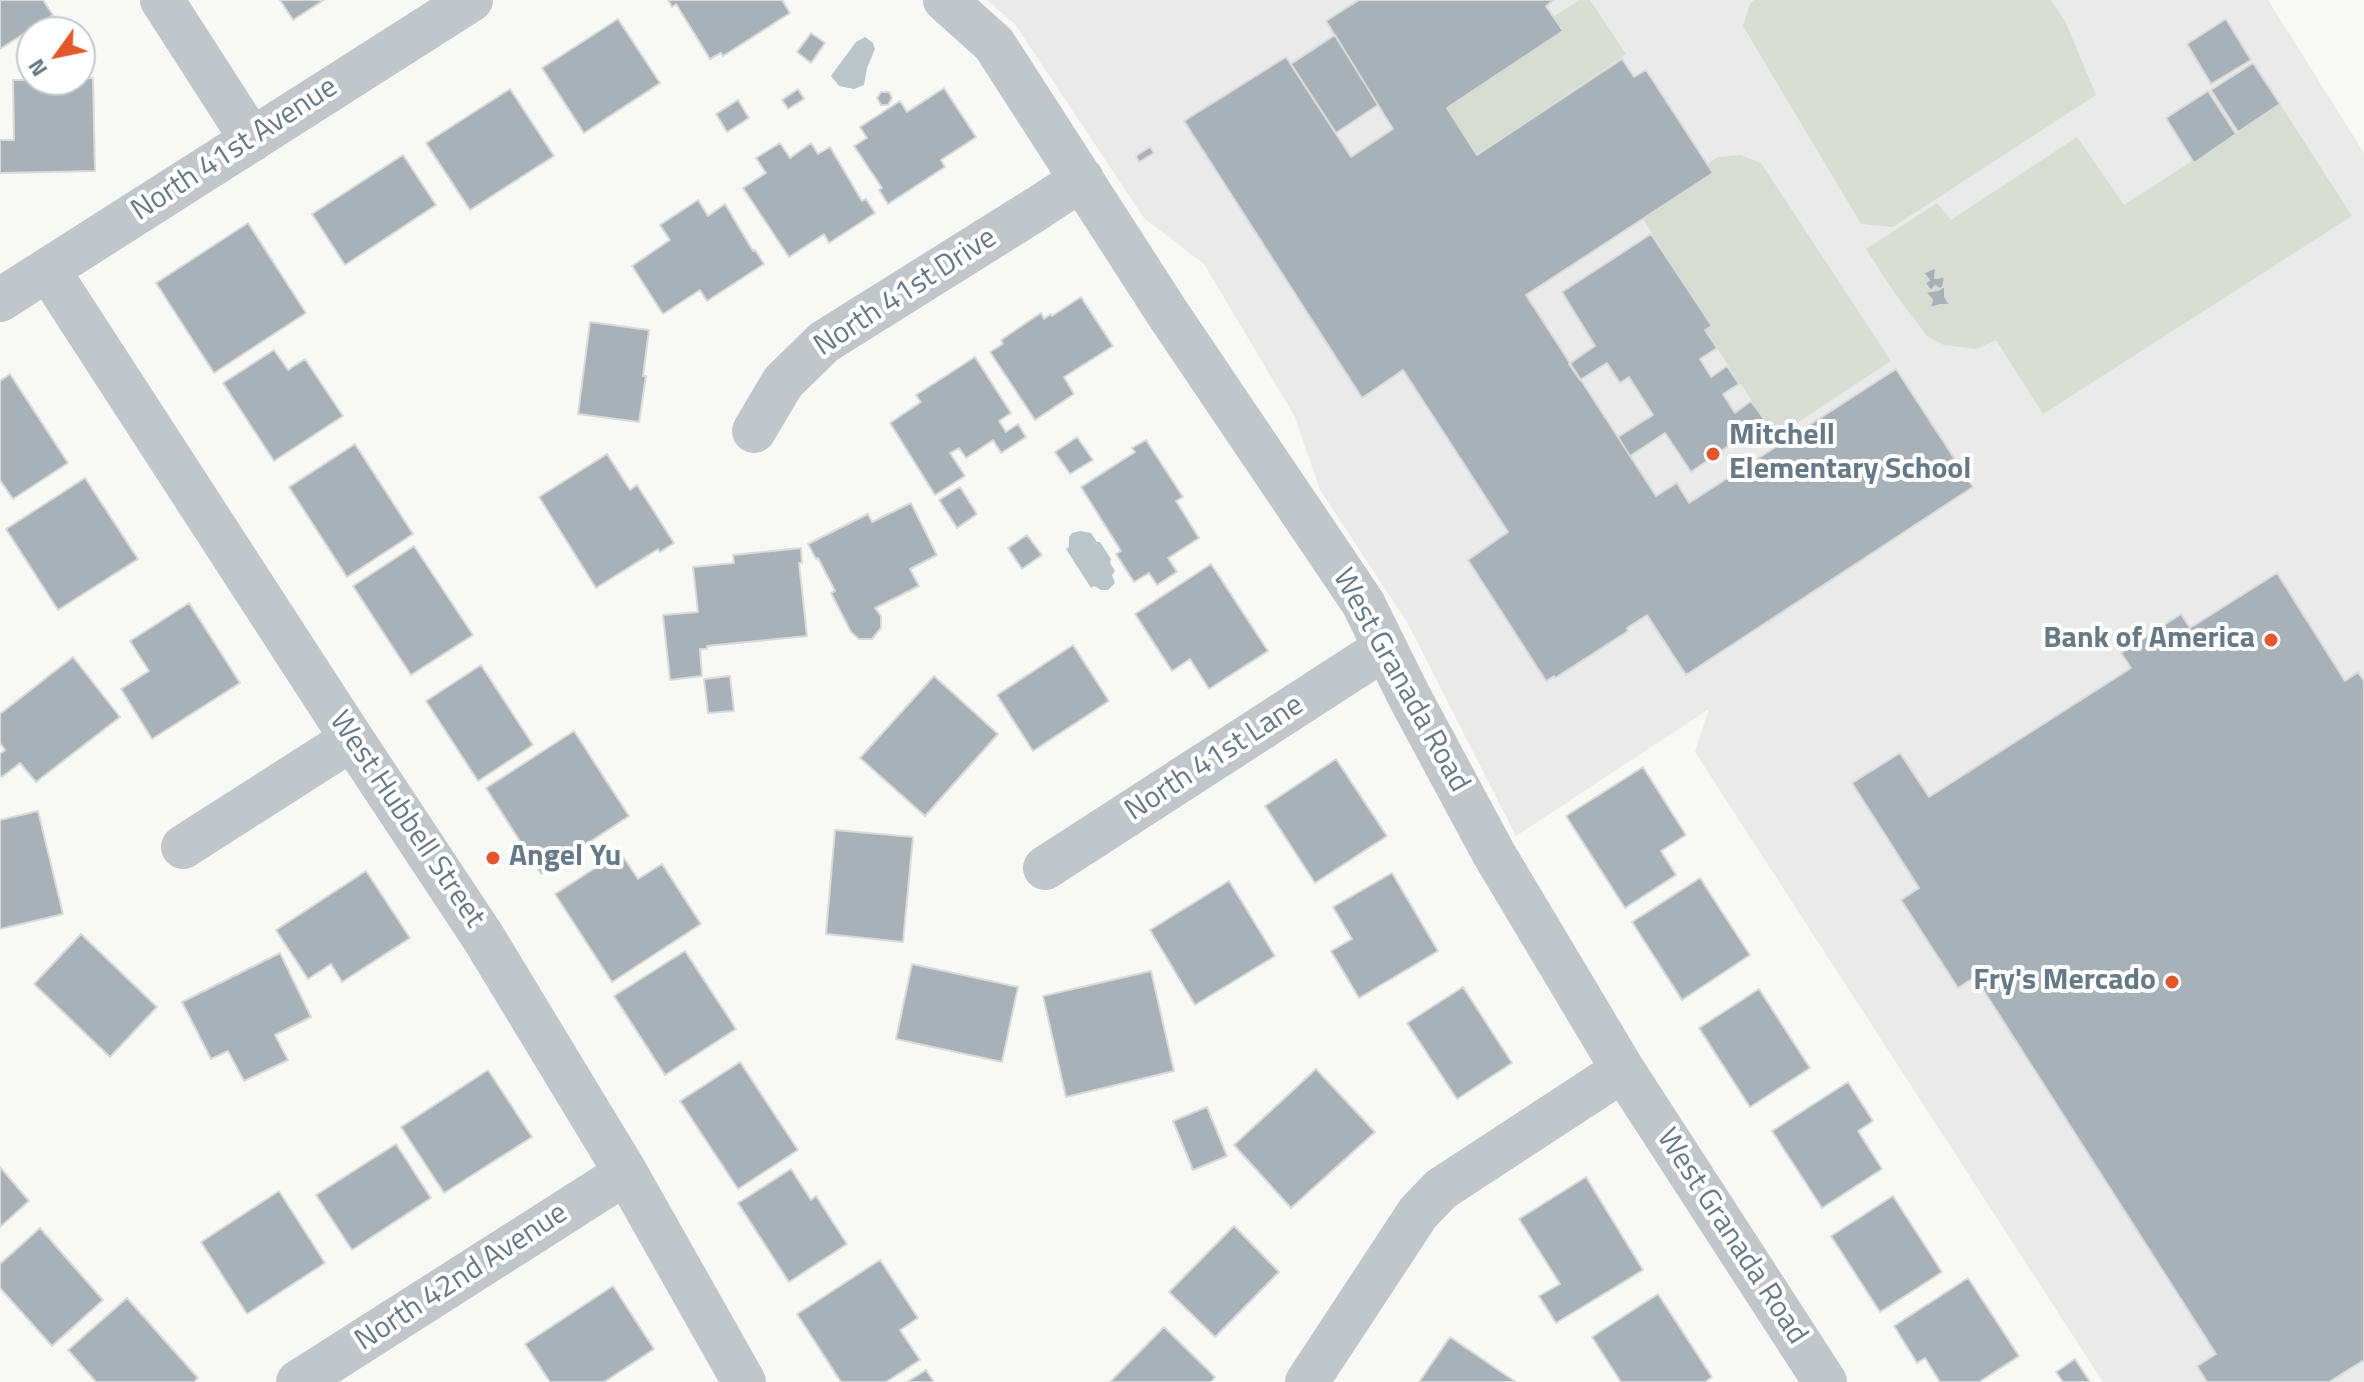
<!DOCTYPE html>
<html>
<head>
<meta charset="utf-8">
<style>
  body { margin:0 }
  #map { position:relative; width:2364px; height:1382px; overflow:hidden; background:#f8f8f5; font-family:"Titillium Web",sans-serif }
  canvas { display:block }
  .north { position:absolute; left:16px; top:16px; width:80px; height:80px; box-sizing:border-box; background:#fff; border:2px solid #c2c9cf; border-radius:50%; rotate:237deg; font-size:22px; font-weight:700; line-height:32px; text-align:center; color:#677887 }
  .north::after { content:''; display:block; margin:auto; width:28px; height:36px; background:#e4572a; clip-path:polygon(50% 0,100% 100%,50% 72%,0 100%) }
</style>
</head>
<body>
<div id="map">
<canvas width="2364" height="1382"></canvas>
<div class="north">N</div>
</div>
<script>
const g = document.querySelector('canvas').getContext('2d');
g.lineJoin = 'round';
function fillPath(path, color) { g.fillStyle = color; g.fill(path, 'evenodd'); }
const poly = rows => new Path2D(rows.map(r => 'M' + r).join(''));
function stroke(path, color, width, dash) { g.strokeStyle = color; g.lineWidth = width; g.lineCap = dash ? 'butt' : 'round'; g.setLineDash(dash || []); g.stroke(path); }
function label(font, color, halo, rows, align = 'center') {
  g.font = font + ' "Titillium Web",sans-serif'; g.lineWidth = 8; g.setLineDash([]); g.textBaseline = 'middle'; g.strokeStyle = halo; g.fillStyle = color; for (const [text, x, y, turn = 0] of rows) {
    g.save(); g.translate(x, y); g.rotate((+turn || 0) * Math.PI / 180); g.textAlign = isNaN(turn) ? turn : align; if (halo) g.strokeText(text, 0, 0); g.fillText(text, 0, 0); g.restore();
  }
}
const built = poly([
  [987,0,2268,0,2364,153,2364,1382,2103,1382,1695,752,1709,709,1516,836,1407,622,1320,490,1295,417,1204,264,1144,218,1015,24]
]);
const green = poly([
  [1579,0,1590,0,1626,54,1477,155,1447,108,1563,32,1553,17],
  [1754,0,2051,0,2066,23,2096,95,1893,227,1861,224,1743,26,1750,4],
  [2280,104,2352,216,2043,414,1996,340,1976,349,1944,345,1928,337,1896,295,1866,249,1937,203,1951,220,2077,137,2124,205],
  [1740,155,1761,163,1891,361,1777,436,1764,419,1705,330,1711,325,1643,219,1713,174,1707,164,1718,157]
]);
const water = poly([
  [865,37,873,43,875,49,867,68,864,85,854,89,839,86,831,76,833,73,856,42],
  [1080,531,1091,533,1097,542,1100,542,1111,559,1110,563,1115,571,1112,575,1115,583,1108,590,1101,590,1094,586,1091,588,1066,549,1069,547,1069,537,1072,533]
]);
const building = poly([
  [0,0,43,0,53,15,0,49,0,0],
  [280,0,324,0,293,20,280,0],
  [668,0,782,0,790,13,723,56,721,53,710,59,676,4,672,7,668,0],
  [1359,0,1554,0,1546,6,1563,31,1447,108,1477,155,1622,59,1634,77,1646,70,1713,173,1526,295,1656,496,1677,483,1689,503,1896,369,1973,487,1686,675,1647,615,1627,628,1628,631,1555,678,1554,676,1546,681,1468,560,1508,532,1403,370,1362,398,1184,121,1286,57,1351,157,1393,129,1326,21,1359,0],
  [618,19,660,83,584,133,542,68,618,19],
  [2226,19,2251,60,2211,84,2187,44,2226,19],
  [811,33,825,43,811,63,797,52,811,33],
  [1335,35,1378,105,1336,133,1291,64,1335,35],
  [2253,63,2280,104,2238,132,2211,90,2253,63],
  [80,78,93,78,95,171,0,173,0,140,14,140,13,80,80,80,80,78],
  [944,88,976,137,941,160,945,167,888,204,879,190,882,188,854,146,867,138,860,127,900,101,907,112,944,88],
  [510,89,554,156,470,210,426,143,510,89],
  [798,89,804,99,788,109,782,100,798,89],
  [2208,91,2236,134,2194,163,2166,118,2208,91],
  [881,92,889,92,892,98,888,105,881,105,877,98,881,92],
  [738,100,749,118,727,132,716,114,738,100],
  [780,143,790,158,811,143,818,154,830,147,862,201,866,199,875,213,829,243,824,234,789,257,743,188,766,173,756,158,780,143],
  [1150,147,1154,153,1139,162,1136,156,1150,147],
  [403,155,436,205,345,265,312,214,403,155],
  [698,200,708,216,725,204,753,251,755,250,764,264,707,301,700,290,663,314,632,266,670,240,660,225,698,200],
  [248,223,306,313,214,373,156,283,248,223],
  [1651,234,1712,326,1705,330,1717,348,1700,359,1711,377,1727,366,1739,384,1723,394,1735,413,1751,401,1764,419,1746,431,1747,433,1691,472,1665,433,1630,456,1618,437,1653,415,1629,377,1620,383,1607,363,1580,380,1569,364,1595,346,1562,292,1651,234],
  [1936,267,1935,278,1945,277,1943,287,1940,289,1935,286,1931,291,1925,283,1929,280,1923,273,1936,267],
  [1945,286,1945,297,1950,305,1940,305,1930,308,1932,300,1925,292,1938,290,1945,286],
  [1081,297,1113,346,1064,377,1074,394,1035,420,990,352,1003,344,1001,340,1041,313,1044,319,1051,314,1052,316,1081,297],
  [590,322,649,330,643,376,646,376,639,422,578,414,590,322],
  [274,350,288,370,305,359,343,416,274,461,223,383,274,350],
  [975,357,1011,413,999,421,1006,432,1018,424,1026,437,1001,453,993,440,966,458,959,448,950,453,965,476,935,495,890,423,921,402,916,395,975,357],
  [10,374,68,463,13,499,0,480,0,381,10,374],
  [1077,437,1093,460,1070,474,1055,452,1077,437],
  [1146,440,1183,497,1176,501,1199,538,1168,558,1177,572,1157,585,1149,573,1134,582,1116,554,1121,551,1081,487,1135,452,1132,448,1146,440],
  [355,444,413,534,347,577,289,487,355,444],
  [607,454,630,490,637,485,674,543,660,552,658,549,596,588,539,497,607,454],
  [85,478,138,559,58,610,6,529,85,478],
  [960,487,977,514,957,528,939,500,960,487],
  [911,503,937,555,910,569,919,586,875,608,881,616,881,628,872,639,859,639,851,632,831,593,835,591,818,558,816,559,808,544,868,514,872,522,911,503],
  [1027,535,1042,555,1022,569,1008,548,1027,535],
  [414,546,473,635,411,675,353,586,414,546],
  [801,548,802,563,799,563,807,636,707,646,707,649,700,649,702,676,670,680,663,615,698,612,693,567,734,563,733,555,801,548],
  [1211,564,1268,651,1209,689,1190,659,1172,671,1135,614,1211,564],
  [2277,573,2345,681,2358,672,2364,681,2364,1360,2329,1382,2207,1382,2197,1366,2216,1354,1975,977,1958,988,1901,900,1919,888,1852,783,1900,753,1929,797,2131,668,2121,653,2181,614,2190,628,2277,573],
  [189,603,240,683,152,739,121,689,149,671,130,641,189,603],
  [1073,645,1109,701,1033,751,997,695,1073,645],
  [73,657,120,717,36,782,20,763,2,777,0,775,0,754,5,750,0,743,0,714,73,657],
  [481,665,533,745,478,781,426,701,481,665],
  [730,676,734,711,708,713,704,679,730,676],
  [934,676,998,734,925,816,860,758,934,676],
  [574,731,629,816,541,874,486,788,574,731],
  [1336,759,1387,836,1315,883,1265,806,1336,759],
  [1643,767,1686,835,1661,851,1676,875,1625,908,1566,816,1643,767],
  [38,811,63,914,0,929,0,820,38,811],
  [835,830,913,837,903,942,826,934,835,830],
  [620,852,638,879,662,864,701,924,612,982,555,894,620,852],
  [366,871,410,938,342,982,331,964,308,979,276,930,366,871],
  [1392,873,1438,951,1359,998,1331,951,1352,939,1333,907,1392,873],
  [1700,878,1750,955,1682,1000,1632,922,1700,878],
  [1229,881,1275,956,1195,1005,1150,930,1229,881],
  [81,934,157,1007,110,1057,34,984,81,934],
  [685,951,736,1029,665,1075,614,996,685,951],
  [280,953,311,1017,275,1035,288,1060,244,1081,228,1051,211,1059,182,1002,280,953],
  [912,964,1018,987,1002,1062,896,1039,912,964],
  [1151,971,1174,1071,1066,1097,1043,996,1151,971],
  [1463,987,1512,1063,1457,1099,1407,1023,1463,987],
  [1759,989,1810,1068,1750,1107,1699,1028,1759,989],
  [740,1062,798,1150,738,1189,680,1101,740,1062],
  [1316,1069,1375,1132,1291,1208,1234,1145,1316,1069],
  [488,1070,532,1137,444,1193,401,1127,488,1070],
  [1848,1082,1873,1121,1858,1131,1882,1169,1822,1208,1772,1131,1848,1082],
  [1207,1107,1227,1156,1193,1170,1173,1121,1207,1107],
  [396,1144,431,1198,352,1250,316,1195,396,1144],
  [0,1167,29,1201,0,1227,0,1167],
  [791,1169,811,1200,816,1196,847,1244,789,1282,738,1203,791,1169],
  [1586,1177,1643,1270,1556,1323,1539,1296,1560,1284,1519,1219,1586,1177],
  [279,1191,325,1263,247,1314,201,1242,279,1191],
  [1893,1196,1942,1272,1880,1312,1831,1236,1893,1196],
  [1234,1226,1279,1272,1215,1337,1169,1292,1234,1226],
  [40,1228,103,1300,52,1346,0,1288,0,1264,40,1228],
  [880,1260,918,1318,900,1330,920,1360,886,1382,841,1382,797,1314,880,1260],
  [1968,1278,2019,1356,1979,1382,1940,1382,1925,1358,1917,1363,1894,1326,1968,1278],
  [613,1286,654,1349,604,1382,550,1382,525,1344,613,1286],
  [1658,1294,1712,1377,1705,1382,1621,1382,1592,1337,1658,1294],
  [127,1298,198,1378,194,1382,96,1382,68,1350,127,1298],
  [1164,1327,1215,1377,1211,1382,1110,1382,1164,1327],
  [1450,1337,1516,1382,1419,1382,1450,1337],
  [2075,1359,2090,1382,2063,1382,2056,1372,2075,1359],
  [926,1370,934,1382,907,1382,926,1370]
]);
const minor = poly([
  [162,0,252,140],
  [945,0,994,44,1168,314,1363,603,1409,696,1494,854,1623,1070,1825,1382],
  [48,270,352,739,483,937,626,1173,744,1382],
  [0,300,471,0],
  [754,431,783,382,824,342,1038,208,1082,179],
  [183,847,352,739],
  [1045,868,1385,648],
  [298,1382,626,1173],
  [1307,1382,1418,1213,1441,1189,1623,1070]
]);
const markers = [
  [1713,454,8,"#e4572a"],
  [2271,640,8,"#e4572a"],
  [493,858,8,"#e4572a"],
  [2172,982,8,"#e4572a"]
];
const streetNames = [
  ["North 41st Avenue",235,150,-33],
  ["North 41st Drive",906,293,-33],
  ["West Granada Road",1400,681,61],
  ["North 41st Lane",1215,759,-33],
  ["West Hubbell Street",406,820,56],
  ["West Granada Road",1731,1237,57],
  ["North 42nd Avenue",462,1278,-33]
];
const poiNames = [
  ["Mitchell",1729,437],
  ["Elementary School",1729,471],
  ["Bank of America",2255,640,"right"],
  ["Angel Yu",509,858],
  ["Fry's Mercado",2156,982,"right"]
];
fillPath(built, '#e9eae9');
fillPath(green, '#d8ddd4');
fillPath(water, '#bac5ca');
fillPath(building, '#a8b1b7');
stroke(building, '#dadad8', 2);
stroke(minor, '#c1c6ca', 44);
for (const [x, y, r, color] of markers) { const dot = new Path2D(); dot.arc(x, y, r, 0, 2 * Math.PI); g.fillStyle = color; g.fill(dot); stroke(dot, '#fff', 3); }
label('30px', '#677887', '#fff', streetNames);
label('bold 30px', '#677887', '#fff', poiNames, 'left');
</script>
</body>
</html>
